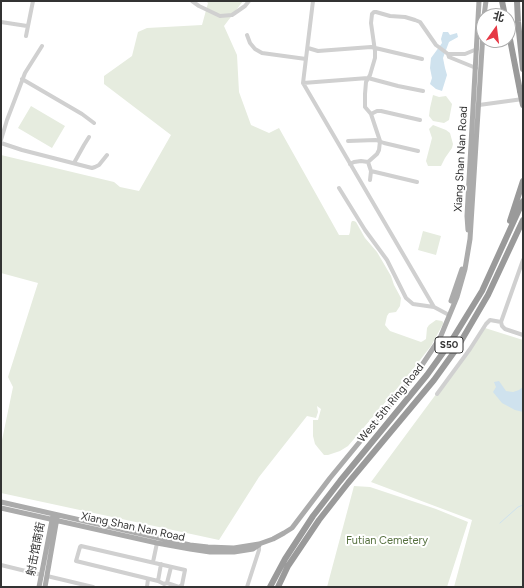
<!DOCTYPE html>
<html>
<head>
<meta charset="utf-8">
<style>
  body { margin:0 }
  #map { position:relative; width:524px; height:588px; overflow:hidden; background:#fff; font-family:Figtree,"Noto Sans SC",sans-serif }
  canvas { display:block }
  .frame { position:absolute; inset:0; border:2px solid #333; pointer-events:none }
  .north { position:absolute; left:476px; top:8px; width:40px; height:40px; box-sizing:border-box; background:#fff; border:1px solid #adadad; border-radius:50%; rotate:14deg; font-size:11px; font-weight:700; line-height:16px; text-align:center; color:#333 }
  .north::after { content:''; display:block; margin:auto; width:14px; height:18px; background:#e63946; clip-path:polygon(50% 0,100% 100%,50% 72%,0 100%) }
</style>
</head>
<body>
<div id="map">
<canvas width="524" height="588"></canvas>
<div class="frame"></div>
<div class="north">北</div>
</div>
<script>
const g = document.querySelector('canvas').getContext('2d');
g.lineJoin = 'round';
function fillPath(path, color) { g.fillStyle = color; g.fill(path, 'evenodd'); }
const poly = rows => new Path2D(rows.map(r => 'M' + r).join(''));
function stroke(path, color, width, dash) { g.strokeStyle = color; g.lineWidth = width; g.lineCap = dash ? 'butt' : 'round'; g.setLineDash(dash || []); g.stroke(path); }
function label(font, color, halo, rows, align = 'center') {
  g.font = font + ' Figtree,"Noto Sans SC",sans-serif'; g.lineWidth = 4; g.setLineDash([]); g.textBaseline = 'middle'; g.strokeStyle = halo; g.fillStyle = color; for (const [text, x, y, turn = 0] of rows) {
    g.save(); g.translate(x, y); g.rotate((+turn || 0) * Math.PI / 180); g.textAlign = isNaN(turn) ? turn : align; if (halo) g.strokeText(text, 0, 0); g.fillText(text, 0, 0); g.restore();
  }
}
const green = poly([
  [206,1,243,1,224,26,237,55,239,92,251,125,269,133,279,128,339,235,349,235,350,232,351,223,352,221,354,221,356,222,365,238,377,252,391,276,394,285,401,298,400,306,396,312,389,313,387,316,385,325,390,331,421,342,423,341,426,339,427,328,429,325,436,320,442,321,443,322,443,324,431,346,406,378,348,446,340,451,328,455,324,455,319,449,315,444,313,436,313,420,318,420,321,409,317,406,318,412,316,418,307,416,259,477,219,540,1,493,1,445,13,387,8,377,38,283,1,273,1,155,114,182,120,187,139,191,171,135,104,84,104,76,132,56,138,32,147,28,202,25,208,3],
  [433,95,439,97,446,96,452,104,449,120,444,123,433,121,429,116,430,108],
  [31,106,65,126,52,148,18,128],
  [433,125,446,130,450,133,453,144,452,148,445,158,441,166,428,166,426,161,432,138,429,129],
  [423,231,441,236,436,255,418,250],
  [485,328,523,340,523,587,454,587,472,520,371,482],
  [354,486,370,487,436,509,468,522,447,587,327,587]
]);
const water = poly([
  [443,32,448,32,450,35,457,33,458,37,449,42,443,58,445,68,447,75,442,91,436,89,430,84,432,78,430,68,431,58,442,43,441,39],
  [499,381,506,391,513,392,519,390,523,387,523,412,515,410,502,403,493,392,496,387,494,382]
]);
const stream = poly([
  [500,523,518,507,523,505]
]);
const minor = poly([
  [192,1,199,6,220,16,232,15,245,6,249,1],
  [313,1,303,83,434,307,449,315],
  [1,22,27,26],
  [247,35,250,43,255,49,262,53,306,59],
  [26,36,33,1],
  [308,48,318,51,371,47,422,59],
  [448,54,449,57,476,68],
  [22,79,82,114,94,123],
  [303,83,368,78,398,86,423,91],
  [479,105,523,99],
  [371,114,377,111,381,111,420,120],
  [1,140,7,120,25,73,42,46],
  [348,141,376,140,384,143,418,151],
  [1,143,22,150,92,168,95,167,99,165,107,155],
  [368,162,377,154,379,150,380,141,371,114,365,107,365,94,366,82,370,75,375,58,375,51,371,23,372,14,374,12,376,12,390,16,405,17,415,20,420,22,436,45,448,54,465,54,477,49],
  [74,163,84,145,89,137],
  [350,164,354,162,361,161,368,162,371,171,370,180],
  [371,171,417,182],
  [339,188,365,230,387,260,406,298,413,304,434,307],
  [523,260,501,322,502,326,505,329,523,335],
  [437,394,470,349,486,324,490,320,501,322],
  [81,546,185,570,182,585,179,587,167,583,164,584,158,581,76,561,80,547,81,546],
  [153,562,157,543],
  [1,565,42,575],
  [47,576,93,587],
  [158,581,161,564],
  [167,583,171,567],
  [147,587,148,579],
  [247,587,259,550,259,544]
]);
const major = poly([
  [484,16,486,1],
  [468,230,467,216,479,1],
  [451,301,462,269],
  [1,502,190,545,208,547,234,548,259,544,273,539,284,533,292,528,330,478,418,371,440,338,457,297,465,269,470,239,484,17],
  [1,508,157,543,190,549,210,552,234,552,253,549,259,545],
  [39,587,53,515],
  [45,587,57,518]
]);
const highway = poly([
  [502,1,505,16],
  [517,1,518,22,523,69],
  [508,29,520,91],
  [510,221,523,181],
  [270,587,285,559,313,516,340,481,427,375,450,343,482,291,523,201],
  [278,587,288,566,319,520,348,483,434,380,457,348,488,295,523,220]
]);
const highwayBridge = poly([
  [520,91,523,105]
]);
const shields = [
  [449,345,28]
];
const shieldNames = [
  ["S50",449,345]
];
const streetNames = [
  ["Xiang Shan Nan Road",461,159,-87],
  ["West 5th Ring Road",391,403,-51],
  ["Xiang Shan Nan Road",133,527,12],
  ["射击馆南街",36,549,-79]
];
const parkNames = [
  ["Futian Cemetery",387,541]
];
fillPath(green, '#e6ecdf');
fillPath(water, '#cfe2ee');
stroke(stream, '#cfe2ee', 1);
stroke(minor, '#d0d0d0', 4);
stroke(major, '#ababab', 5);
stroke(highway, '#9a9a9a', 6);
stroke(highwayBridge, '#9a9a9a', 6);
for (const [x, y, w] of shields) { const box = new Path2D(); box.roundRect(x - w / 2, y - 8, w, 16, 3); g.fillStyle = '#fff'; g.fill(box); stroke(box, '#333', 1); }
label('bold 10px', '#333', null, shieldNames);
label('11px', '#333', '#fff', streetNames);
label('11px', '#56703f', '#fff', parkNames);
</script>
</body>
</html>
